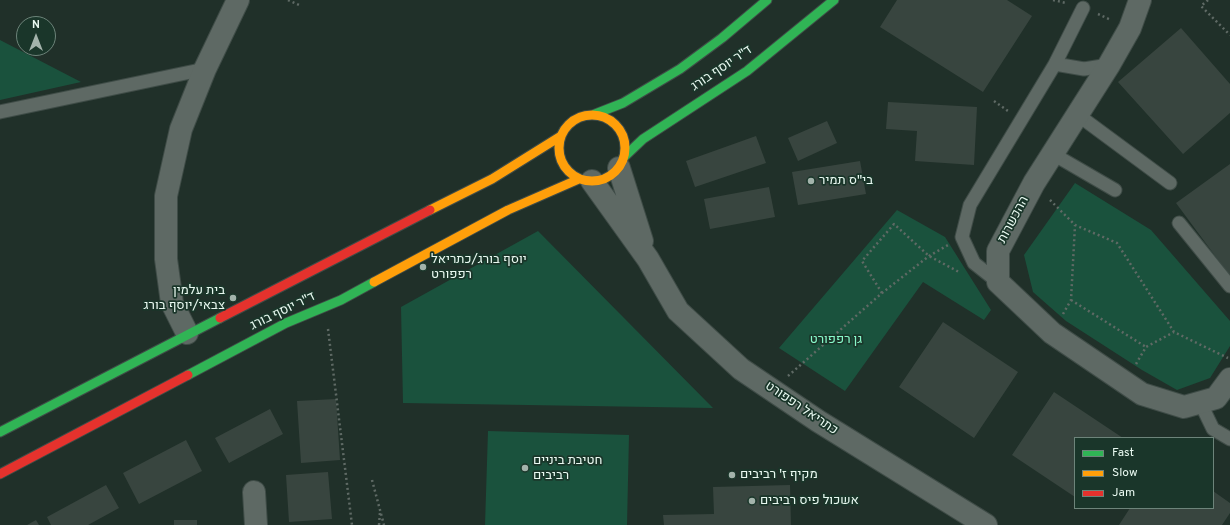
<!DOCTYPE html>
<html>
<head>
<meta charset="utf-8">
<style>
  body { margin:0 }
  #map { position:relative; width:1230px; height:525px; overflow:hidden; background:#203029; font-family:Overpass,sans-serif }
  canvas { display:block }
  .legend { position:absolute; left:1074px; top:437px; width:140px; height:72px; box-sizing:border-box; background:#1a362a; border:1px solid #6d847a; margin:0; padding:5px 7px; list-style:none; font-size:12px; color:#e9f9f1 }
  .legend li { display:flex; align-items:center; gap:8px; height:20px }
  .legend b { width:20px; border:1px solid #6d847a }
  .north { position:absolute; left:16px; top:16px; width:40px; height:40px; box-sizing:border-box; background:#1a362a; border:1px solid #6d847a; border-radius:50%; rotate:0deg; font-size:11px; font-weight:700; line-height:16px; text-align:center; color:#e9f9f1 }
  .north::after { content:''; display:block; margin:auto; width:14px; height:18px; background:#a3b3ab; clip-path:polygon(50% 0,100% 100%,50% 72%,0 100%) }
</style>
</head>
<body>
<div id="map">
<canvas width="1230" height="525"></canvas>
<ul class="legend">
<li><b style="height:5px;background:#30b455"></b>Fast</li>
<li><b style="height:5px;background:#ff9f0a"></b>Slow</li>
<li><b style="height:5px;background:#e5322d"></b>Jam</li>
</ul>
<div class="north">N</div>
</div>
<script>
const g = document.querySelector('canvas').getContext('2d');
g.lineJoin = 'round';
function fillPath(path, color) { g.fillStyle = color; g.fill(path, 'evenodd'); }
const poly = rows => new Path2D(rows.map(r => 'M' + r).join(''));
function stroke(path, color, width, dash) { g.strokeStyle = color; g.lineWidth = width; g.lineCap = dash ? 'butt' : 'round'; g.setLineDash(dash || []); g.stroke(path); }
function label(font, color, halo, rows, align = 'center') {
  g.font = font + ' Overpass,Heebo,sans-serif'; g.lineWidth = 3.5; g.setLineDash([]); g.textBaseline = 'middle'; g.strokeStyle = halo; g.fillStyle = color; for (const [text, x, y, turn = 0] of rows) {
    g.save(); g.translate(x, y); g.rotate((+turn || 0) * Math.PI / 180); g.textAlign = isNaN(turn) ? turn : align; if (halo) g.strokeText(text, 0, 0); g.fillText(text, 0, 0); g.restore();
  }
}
const green = poly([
  [0,40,81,82,0,100],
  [1075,183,1151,230,1230,321,1230,346,1210,378,1177,390,1142,370,1066,321,1033,292,1024,255],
  [897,210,945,237,991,310,984,320,923,282,845,391,779,348],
  [538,231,713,408,403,403,401,307],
  [488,431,629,435,627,525,485,525]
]);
const building = poly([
  [897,0,1007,0,1032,16,983,92,880,27],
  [1181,28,1230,84,1230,113,1183,154,1118,82],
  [888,102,977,107,974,165,915,161,917,131,886,129],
  [827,121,837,143,798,161,788,138],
  [756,136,766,163,695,187,686,161],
  [860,161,866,194,798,205,792,172],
  [1230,164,1230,276,1176,203],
  [769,187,775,217,710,229,704,199],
  [943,322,1018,372,974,438,899,387],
  [1054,392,1123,438,1075,438,1075,497,1012,455],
  [336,399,340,460,301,463,297,401],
  [270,409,283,434,229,463,215,438],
  [186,440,202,471,139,504,123,473],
  [328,472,332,519,289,522,286,475],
  [106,485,119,508,88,525,51,525,47,517],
  [790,485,791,525,664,525,663,515,714,514,713,487],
  [1213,491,1230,503,1230,513,1222,525,1119,525,1130,508,1213,508],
  [36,520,39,525,27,525],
  [174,520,197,520,197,525,174,525]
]);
const path = poly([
  [288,0,299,5],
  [1053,0,1066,3],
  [1208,0,1201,6,1230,35],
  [1098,14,1111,20],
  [994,101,1008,111],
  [1050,200,1075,225,1117,243,1174,332,1228,358],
  [882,293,862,261,894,224,929,256,959,272],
  [1071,300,1146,347],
  [1063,314,1071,300,1075,225],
  [328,329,352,525],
  [1136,364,1146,347,1174,332],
  [788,376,882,293,929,256,948,245],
  [372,480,384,525],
  [379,525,380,512]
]);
const lane = poly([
  [1055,64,1083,8],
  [0,112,205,69],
  [1078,115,1170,183],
  [1053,154,1115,190],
  [1179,223,1230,286],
  [998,282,974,263,962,237,970,205,1055,64,1084,69,1109,65],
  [1200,402,1213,429,1230,439]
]);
const street = poly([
  [1140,0,1130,28,1109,65,1034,183,998,251,998,282,1052,333,1142,394,1184,407,1216,398,1230,379],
  [619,168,642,241],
  [592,181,648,259,678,311,741,369,818,421,986,525],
  [187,333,172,303,166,259,166,196,181,129,205,69,238,0],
  [254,492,256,525]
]);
const fast = poly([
  [595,114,623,103,680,69,722,38,767,0],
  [624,157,643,139,747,71,834,0],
  [188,375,286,323,341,300,374,282],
  [0,432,220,318]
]);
const slow = poly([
  '559 148a33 33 0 1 1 66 0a33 33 0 1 1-66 0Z',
  [430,210,492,179,561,136],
  [374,282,508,210,579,179]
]);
const jam = poly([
  [220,318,430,210],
  [0,474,188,375]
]);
const markers = [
  [811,181,4,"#a3b3ab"],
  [423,267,4,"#a3b3ab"],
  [233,298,4,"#a3b3ab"],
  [525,468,4,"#a3b3ab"],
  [732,475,4,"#a3b3ab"],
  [752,501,4,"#a3b3ab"]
];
const streetNames = [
  ["ד\"ר יוסף בורג",722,69,-34],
  ["ההכשרות",1014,220,-62],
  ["ד\"ר יוסף בורג",283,312,-26],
  ["כתריאל רפפורט",801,409,34]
];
const poiNames = [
  ["בי\"ס תמיר",819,181],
  ["יוסף בורג/כתריאל",431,260],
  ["רפפורט",431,275],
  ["בית עלמין",225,291,"right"],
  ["צבאי/יוסף בורג",225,306,"right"],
  ["חטיבת ביניים",533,461],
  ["רביבים",533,476],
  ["מקיף ז' רביבים",740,475],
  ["אשכול פיס רביבים",760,501]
];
const parkNames = [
  ["גן רפפורט",836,340]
];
fillPath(green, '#1a523d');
fillPath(building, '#38453f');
stroke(lane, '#3f4c47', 15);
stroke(street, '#3f4c47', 24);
stroke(fast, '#3f4c47', 11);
stroke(slow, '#3f4c47', 11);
stroke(jam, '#3f4c47', 11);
stroke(path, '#5f6a65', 2.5, [2, 3]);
stroke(lane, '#5e6964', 13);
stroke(street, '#5e6964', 22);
stroke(fast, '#30b455', 9);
stroke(slow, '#ff9f0a', 9);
stroke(jam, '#e5322d', 9);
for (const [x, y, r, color] of markers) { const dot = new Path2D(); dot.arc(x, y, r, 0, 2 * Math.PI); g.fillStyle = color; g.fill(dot); stroke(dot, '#1a362a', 1.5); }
label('13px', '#e9f9f1', '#1a362a', streetNames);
label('13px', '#e9f9f1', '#1a362a', poiNames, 'left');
label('13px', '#87f8c9', '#1a362a', parkNames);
</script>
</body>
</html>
